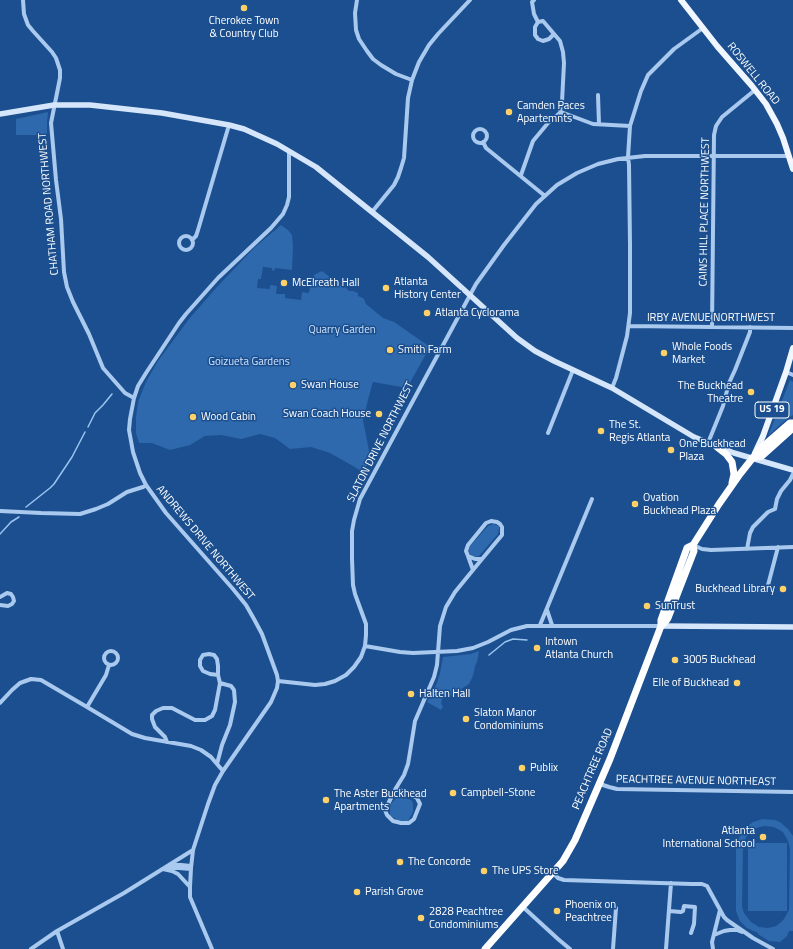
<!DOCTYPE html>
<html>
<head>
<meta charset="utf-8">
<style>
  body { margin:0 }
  canvas { display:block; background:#1b4f8f }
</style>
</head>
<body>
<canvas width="793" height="949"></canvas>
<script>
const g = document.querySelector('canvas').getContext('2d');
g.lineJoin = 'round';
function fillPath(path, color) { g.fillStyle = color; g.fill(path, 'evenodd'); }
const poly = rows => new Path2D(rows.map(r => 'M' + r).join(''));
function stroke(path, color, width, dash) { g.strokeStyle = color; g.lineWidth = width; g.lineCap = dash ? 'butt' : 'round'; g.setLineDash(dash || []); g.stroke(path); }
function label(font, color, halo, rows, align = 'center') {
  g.font = font + ' "Titillium Web",sans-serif'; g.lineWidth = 3; g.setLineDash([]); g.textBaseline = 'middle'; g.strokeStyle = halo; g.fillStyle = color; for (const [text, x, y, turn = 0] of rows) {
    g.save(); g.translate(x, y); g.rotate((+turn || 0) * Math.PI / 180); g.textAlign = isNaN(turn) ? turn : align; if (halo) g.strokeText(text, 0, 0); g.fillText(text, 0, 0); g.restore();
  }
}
const green = poly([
  [48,112,47,123,47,135,16,135,16,119],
  [281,225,288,230,292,235,293,247,292,270,275,268,274,271,272,270,272,268,263,267,261,279,258,279,257,288,270,289,270,285,277,286,276,294,285,294,285,298,301,300,302,292,309,293,310,287,313,287,314,275,322,271,343,288,345,287,349,291,353,291,358,293,358,296,363,298,364,299,366,304,383,318,394,322,430,347,407,388,373,382,370,392,363,420,370,456,364,473,353,466,330,453,311,447,290,449,275,438,260,434,241,439,221,435,205,436,190,445,170,450,152,443,139,443,136,433,136,418,138,402,146,382,158,361,189,319,216,288,254,248],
  [790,380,793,382,793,415,782,423,768,436],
  [494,524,499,526,499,529,498,534,479,556,474,557,471,555,469,553,469,549,470,546,488,526],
  [479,651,477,662,475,666,474,672,472,678,469,684,451,696,448,695,443,697,441,703,443,707,441,710,427,702,437,683,440,673,443,657,471,654],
  [400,796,411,800,413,803,413,812,408,821,403,821,397,820,390,815,390,809,391,804,397,797],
  [763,819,775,820,780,822,788,829,793,836,793,931,789,931,787,936,780,942,769,941,758,934,758,933,747,928,740,921,736,911,736,848,737,842,741,834,744,829,753,822],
  [764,826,774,827,783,832,788,841,790,849,789,910,784,919,780,923,776,926,768,928,759,927,751,922,744,913,742,906,743,844,746,837,752,830,756,828],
  [748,843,787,843,787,911,748,911]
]);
const stream = poly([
  [88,427,95,413,103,405,112,394],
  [26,507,50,488,54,484,72,457,85,432],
  [0,534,11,522,19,517],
  [489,655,505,642,513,639,527,640]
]);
const street = poly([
  [23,0,24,14,28,25,33,31,52,52,56,58,60,70,60,78,51,123,56,180,61,219,64,272,67,287,73,302,89,334,103,368,125,393,134,398],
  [357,0,355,13,356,30,359,39,367,51,373,59,381,65,396,74,412,80],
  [538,22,535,27,535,35,538,39,543,41,549,39,554,34],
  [598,95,599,124],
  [561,112,593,124,630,126],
  '473 136a7 7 0 1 1 14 0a7 7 0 1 1-14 0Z',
  [483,142,486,148,545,196],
  [521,175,533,141,548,123,561,112,560,110,562,102,564,63,563,52,560,41,543,21,538,22,534,14,532,2,534,0],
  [372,212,394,185,398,177,401,168,404,158,408,98,412,80,419,62,429,45,438,34,470,0],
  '179 243a7 7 0 1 1 14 0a7 7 0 1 1-14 0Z',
  [192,240,196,236,198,230,229,125],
  [629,326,793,328],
  [712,327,714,135,716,126,722,117,755,90],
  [786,372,793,375],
  [612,388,616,378,627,336,630,313,630,244,629,165,628,157,630,126,641,91,648,75,674,49,703,28],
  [548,433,573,370],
  [708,443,723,406,729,383,735,370,750,332,750,327],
  [0,511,41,513,80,514,96,509,108,504,127,492,143,487,146,485],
  [491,521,497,522,500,524,502,527,502,535,482,559,475,559,468,556,466,551,468,545,486,523,491,521],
  [693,545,702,549,711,550,793,547],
  [747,549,750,533,753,527,768,512,775,509,777,499,781,491,790,480,793,474],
  [468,556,473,570],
  [767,589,778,547],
  [0,597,7,593,11,594,13,597,14,601,12,604,8,606,0,605],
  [547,610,552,625],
  [540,625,592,499],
  [365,646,400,652,413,653,457,651,473,648,488,642,511,630,527,626,661,626],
  '104 658a7 7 0 1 1 14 0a7 7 0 1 1-14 0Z',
  [278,681,315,685,325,684,335,681,346,675,354,667,361,657,365,646,366,635,366,624,355,594,353,585,352,559,352,531,354,520,360,499,476,284,504,245,536,204,557,185,577,173,598,164,618,159,645,156,789,156],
  [0,703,12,690,20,683,31,679,41,680,87,707,132,734,145,738,191,746,201,750,211,757,223,771],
  [87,707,106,675,109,665],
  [167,742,165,737,155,727,152,719,152,715,156,711,163,708,172,708,195,720,205,720,212,716,215,710,220,683,218,675,210,674,203,671,200,666,200,660,203,655,209,654,214,655,217,659,218,666,218,675],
  [217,764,222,745,230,725,235,702,234,690,231,686,220,683],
  [600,784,609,787,617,789,793,792],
  [396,788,417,798,420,804,414,819,409,823,401,823,393,821,387,815,385,810,396,788,404,775,408,764,410,752,415,721,434,677,437,665,440,626,446,607,455,592,482,559],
  [171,864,191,866],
  [167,867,191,869],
  [163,869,172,871,178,874,190,887],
  [553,873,558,878,564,880,692,884,702,884,707,886,724,917,727,920,753,938,773,949],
  [523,907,558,939,570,949],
  [669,911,681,912,683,911,684,906,695,907,694,924,691,933],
  [57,931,63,949],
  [714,935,724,931,730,930,737,930,742,932],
  [31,949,57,931,124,893,193,850],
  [212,949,190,897,190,887,191,868,193,850,208,804,215,785,223,771,271,702,277,688,278,681,277,675,262,634,254,619,246,605,233,589,166,513,146,485,140,473,133,452,129,430,130,419,134,398,138,386,146,373,179,323,186,314,218,278,271,228,283,214,287,205,289,197,289,151],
  [613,949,616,908],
  [666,949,671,883],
  [713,949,712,942,720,910]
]);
const secondary = poly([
  [0,114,54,105,90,105,162,113,229,125,244,129,277,144,316,167,428,257,517,338,535,351,554,361,612,388,694,437,734,453,793,470],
  [661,626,793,627]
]);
const primary = poly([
  [681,0,717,46,752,86,766,104,777,124,783,138,793,169],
  [755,453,763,436,786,372,793,348]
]);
const highway = poly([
  [717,447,726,454,732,462,734,474,732,483],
  [752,458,762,456,793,428],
  [661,626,661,620,687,548,693,545,719,504,740,474,759,450,790,423,793,423],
  [485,949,563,861,575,840,610,759,661,626,666,621,668,618,694,551,693,545]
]);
const markers = [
  [244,8,4,"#ffd166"],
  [509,112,4,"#ffd166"],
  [284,283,4,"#ffd166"],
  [386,288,4,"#ffd166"],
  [427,313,4,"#ffd166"],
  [390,350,4,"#ffd166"],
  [664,353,4,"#ffd166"],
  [293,385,4,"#ffd166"],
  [751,392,4,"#ffd166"],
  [379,414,4,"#ffd166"],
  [193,417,4,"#ffd166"],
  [601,431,4,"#ffd166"],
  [671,450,4,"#ffd166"],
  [635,504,4,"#ffd166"],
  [783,589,4,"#ffd166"],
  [647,606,4,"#ffd166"],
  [537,648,4,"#ffd166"],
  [675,660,4,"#ffd166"],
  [737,683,4,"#ffd166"],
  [411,694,4,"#ffd166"],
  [466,719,4,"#ffd166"],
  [522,768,4,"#ffd166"],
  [453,793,4,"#ffd166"],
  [326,800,4,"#ffd166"],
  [763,837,4,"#ffd166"],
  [400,862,4,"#ffd166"],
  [484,871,4,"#ffd166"],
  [357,892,4,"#ffd166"],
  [557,911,4,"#ffd166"],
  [421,918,4,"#ffd166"]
];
const shields = [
  [772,410,34]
];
const shieldNames = [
  ["US 19",772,410]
];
const poiNames = [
  ["Cherokee Town",244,21,"center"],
  ["& Country Club",244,34,"center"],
  ["Camden Paces",517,106],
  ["Apartemnts",517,119],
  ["Atlanta",394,282],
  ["History Center",394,295],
  ["McElreath Hall",292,283],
  ["Atlanta Cyclorama",435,313],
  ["Whole Foods",672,347],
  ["Market",672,360],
  ["Smith Farm",398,350],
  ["Swan House",301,385],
  ["The Buckhead",743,386,"right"],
  ["Theatre",743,399,"right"],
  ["Swan Coach House",371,414,"right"],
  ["Wood Cabin",201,417],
  ["The St.",609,425],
  ["Regis Atlanta",609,438],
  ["One Buckhead",679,444],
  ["Plaza",679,457],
  ["Ovation",643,498],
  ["Buckhead Plaza",643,511],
  ["Buckhead Library",775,589,"right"],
  ["SunTrust",655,606],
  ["Intown",545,642],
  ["Atlanta Church",545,655],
  ["3005 Buckhead",683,660],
  ["Elle of Buckhead",729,683,"right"],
  ["Halten Hall",419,694],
  ["Slaton Manor",474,713],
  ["Condominiums",474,726],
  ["Publix",530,768],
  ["Campbell-Stone",461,793],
  ["The Aster Buckhead",334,794],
  ["Apartments",334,807],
  ["Atlanta",755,831,"right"],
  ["International School",755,844,"right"],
  ["The Concorde",408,862],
  ["The UPS Store",492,871],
  ["Parish Grove",365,892],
  ["Phoenix on",565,905],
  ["Peachtree",565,918],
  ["2828 Peachtree",429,912],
  ["Condominiums",429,925]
];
const streetNames = [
  ["ROSWELL ROAD",753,74,51],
  ["CHATHAM ROAD NORTHWEST",49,204,-95],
  ["CAINS HILL PLACE NORTHWEST",705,212,-89],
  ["IRBY AVENUE NORTHWEST",711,318],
  ["SLATON DRIVE NORTHWEST",381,442,-63],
  ["ANDREWS DRIVE NORTHWEST",205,543,50],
  ["PEACHTREE ROAD",593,769,-67],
  ["PEACHTREE AVENUE NORTHEAST",696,781,1]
];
const parkNames = [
  ["Quarry Garden",342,330],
  ["Goizueta Gardens",249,362]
];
fillPath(green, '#2e69ad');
stroke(stream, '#9cc4f0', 1.5);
stroke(street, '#a9c9ee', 4);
stroke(secondary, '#d6e6fa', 5.5);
stroke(primary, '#f0f6ff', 6);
stroke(highway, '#fff', 7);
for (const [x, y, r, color] of markers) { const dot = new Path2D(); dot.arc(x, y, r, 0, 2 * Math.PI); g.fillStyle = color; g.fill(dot); stroke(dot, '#1b4f8f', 1.5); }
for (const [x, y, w] of shields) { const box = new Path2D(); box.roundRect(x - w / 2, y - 8, w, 16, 3); g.fillStyle = '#1b4f8f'; g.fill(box); stroke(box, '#fff', 1); }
label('bold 10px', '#fff', null, shieldNames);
label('11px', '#fff', '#1b4f8f', poiNames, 'left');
label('11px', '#fff', '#1b4f8f', streetNames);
label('11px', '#cfe3fa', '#1b4f8f', parkNames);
</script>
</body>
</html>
